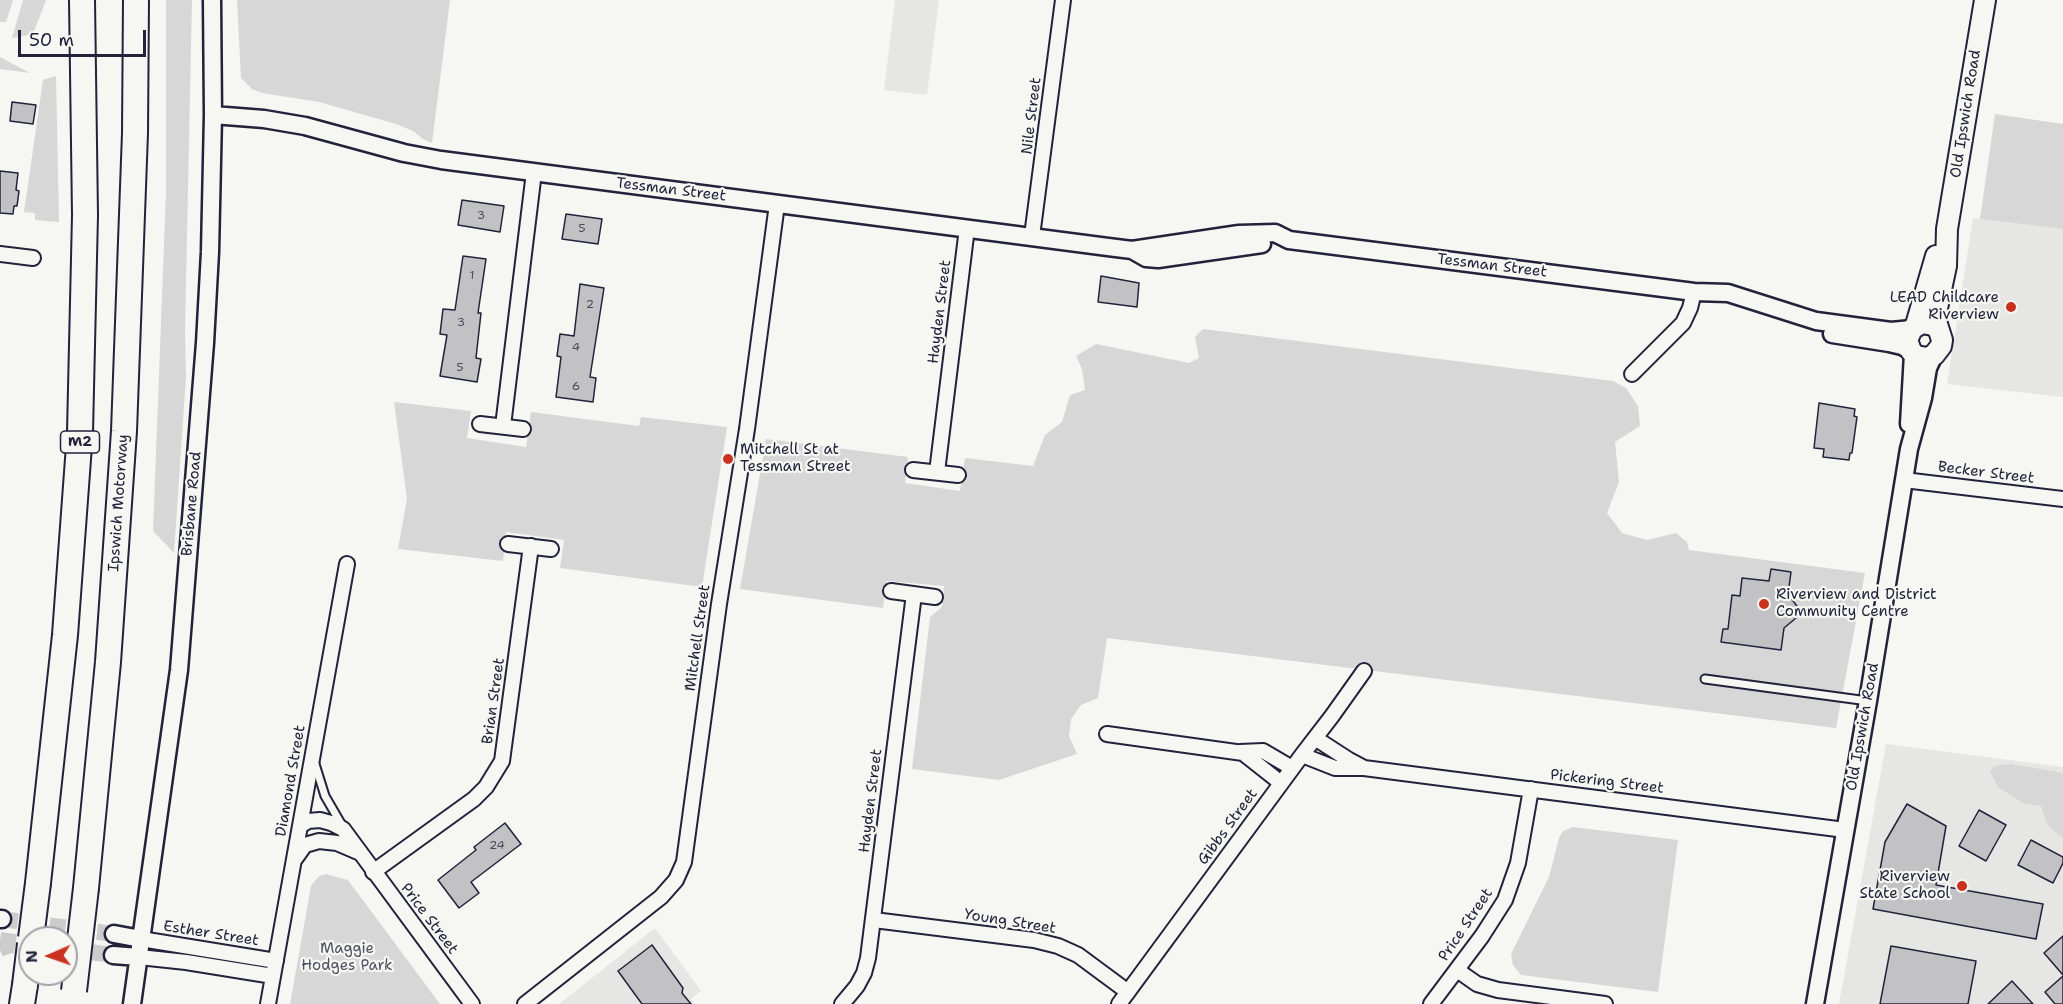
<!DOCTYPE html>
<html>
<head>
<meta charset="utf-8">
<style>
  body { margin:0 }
  #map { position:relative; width:2063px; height:1004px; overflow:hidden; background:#f6f6f2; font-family:"Shantell Sans",sans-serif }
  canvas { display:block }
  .north { position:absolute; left:18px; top:926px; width:60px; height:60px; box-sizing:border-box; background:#f6f6f2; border:2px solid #a1a1a9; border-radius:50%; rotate:268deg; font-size:16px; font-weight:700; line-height:24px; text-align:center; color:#22223b }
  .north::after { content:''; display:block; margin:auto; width:21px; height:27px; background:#c8321e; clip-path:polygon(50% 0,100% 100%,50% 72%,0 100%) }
  .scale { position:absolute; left:18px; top:30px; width:128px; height:27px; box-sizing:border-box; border:3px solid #22223b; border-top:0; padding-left:8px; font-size:18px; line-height:21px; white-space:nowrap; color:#22223b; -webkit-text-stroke:4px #f6f6f2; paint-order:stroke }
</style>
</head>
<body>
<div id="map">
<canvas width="2063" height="1004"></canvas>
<div class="north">N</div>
<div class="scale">50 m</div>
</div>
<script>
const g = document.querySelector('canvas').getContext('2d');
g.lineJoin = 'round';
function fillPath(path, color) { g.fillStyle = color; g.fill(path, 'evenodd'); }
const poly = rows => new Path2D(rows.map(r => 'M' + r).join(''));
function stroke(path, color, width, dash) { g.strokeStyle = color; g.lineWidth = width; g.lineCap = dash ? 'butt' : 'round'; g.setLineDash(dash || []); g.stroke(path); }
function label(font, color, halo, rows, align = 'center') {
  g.font = font + ' "Shantell Sans",sans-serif'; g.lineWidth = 4.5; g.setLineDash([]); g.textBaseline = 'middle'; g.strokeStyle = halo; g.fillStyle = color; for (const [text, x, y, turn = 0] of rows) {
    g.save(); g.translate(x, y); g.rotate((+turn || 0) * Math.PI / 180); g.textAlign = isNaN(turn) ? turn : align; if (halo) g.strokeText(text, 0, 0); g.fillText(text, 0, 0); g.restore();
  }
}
const built = poly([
  [895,0,939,0,927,95,884,90],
  [1973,218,2063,229,2063,397,1947,384],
  [1886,744,2063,767,2063,1004,1839,1004],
  [655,928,701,991,691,999,695,1004,559,1004]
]);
const green = poly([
  [0,0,13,0,6,22,0,22],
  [23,0,46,0,33,34,12,38],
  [166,0,192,0,185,330,186,377,174,553,153,531,166,192],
  [237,0,450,0,432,143,423,139,413,131,396,124,319,102,262,93,252,89,241,78],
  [0,57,30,73,0,69],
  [56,76,59,222,35,220,35,213,24,212,43,80],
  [1995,114,2063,124,2063,229,1980,219],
  [1203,329,1613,381,1626,388,1638,406,1640,426,1615,442,1619,482,1607,513,1622,533,1647,540,1676,533,1687,542,1689,550,1865,573,1836,728,1107,638,1098,698,1081,705,1071,719,1069,736,1077,754,999,780,912,769,930,617,942,607,944,586,887,581,883,608,740,589,766,439,908,457,905,483,960,491,965,458,1033,466,1045,435,1062,422,1070,395,1085,390,1082,369,1076,356,1096,344,1189,363,1199,358,1195,337],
  [394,402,471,411,467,438,526,447,531,412,639,426,641,417,727,427,702,587,560,568,564,540,506,532,503,561,398,549,407,499],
  [2011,764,2063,773,2063,838,2048,826,2041,806,2023,803,1998,787,1990,772,1995,766],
  [1573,827,1678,840,1658,992,1521,975,1513,965,1511,954,1549,877,1559,838,1563,831],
  [326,874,348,880,440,1004,290,1004,311,886,319,876]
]);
const building = poly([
  [12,102,36,105,33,124,10,121,12,102],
  [0,171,18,173,16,190,19,191,17,206,14,206,13,214,0,213,0,171],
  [462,200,504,206,500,232,458,225,462,200],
  [566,214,602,219,598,244,562,239,566,214],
  [463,256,486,259,478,313,481,313,476,358,481,359,477,382,440,376,447,335,440,334,443,309,455,310,463,256],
  [1101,276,1139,283,1137,307,1098,302,1101,276],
  [580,284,604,288,590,377,596,378,593,402,556,397,561,357,557,356,560,334,574,336,580,284],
  [1819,403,1855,409,1854,416,1857,417,1852,453,1850,453,1849,460,1823,457,1824,449,1814,448,1819,403],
  [1771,569,1791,572,1788,594,1802,613,1784,628,1781,650,1721,642,1723,629,1728,629,1732,595,1740,596,1742,578,1769,581,1771,569],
  [1907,804,1946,826,1936,885,2043,904,2036,939,1873,909,1885,842,1907,804],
  [1979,810,2006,825,1986,861,1959,846,1979,810],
  [505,823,521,844,471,882,479,893,459,908,438,880,476,850,474,847,505,823],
  [2031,840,2063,857,2063,863,2053,883,2018,865,2031,840],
  [2063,936,2063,975,2044,953,2063,936],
  [652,945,683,988,682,993,691,1004,642,1004,618,971,652,945],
  [1891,946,1976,961,1968,1004,1880,1004,1891,946],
  [2063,976,2063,1004,2055,1004,2045,992,2063,976],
  [2012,981,2033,1004,1988,1004,2012,981]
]);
const minorTunnel = poly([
  [0,950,7,947,28,944]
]);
const tertiaryTunnel = poly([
  [2,919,114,934],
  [0,940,30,944],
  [66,949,113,955]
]);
const service = poly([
  [1705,679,1868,701],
  [315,764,325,796,343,827]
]);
const minor = poly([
  [1032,236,1063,0],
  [0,254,33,258],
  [1632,374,1683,323,1690,308,1694,292],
  [480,424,523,429],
  [503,426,534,172],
  [913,470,958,475],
  [937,472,967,228],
  [1904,480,2063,499],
  [508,544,551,549],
  [891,591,935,597],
  [1107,734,1243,753,1281,783],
  [1315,738,1349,760,1364,768,1845,830],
  [1240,752,1263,751,1292,768],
  [1302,755,1335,768,1362,768],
  [300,826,308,821,320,820,331,823,343,829,472,1004],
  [295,859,305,845,319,841,337,843,358,852],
  [373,872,474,799,486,787,502,761,531,546],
  [874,920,1034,940,1058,946,1078,955,1128,992],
  [141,939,276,961],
  [139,957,186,962,273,976],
  [1457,970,1477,984,1498,990,1605,1004],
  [268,1004,347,564],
  [525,1004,661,897,676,880,684,862,719,604,747,429,777,204],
  [842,1004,857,986,864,973,868,958,914,594],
  [1119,1004,1302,755,1332,716,1364,671],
  [1431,1004,1482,936,1505,900,1518,863,1531,789]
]);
const tertiary = poly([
  [213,115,264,119,305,126,404,153,441,160,1108,247,1132,250,1239,234,1275,233,1289,240,1694,292,1728,293,1816,321,1891,331,1912,329],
  [1132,250,1146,258,1158,259,1262,244],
  [1832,334,1889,343,1902,346,1911,351],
  [1909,424,1913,354],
  [0,919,2,919],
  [114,934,141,939],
  [113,955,139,957],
  [132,1004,179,670,205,343,210,252,213,115,212,0],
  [1815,1004,1868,701,1909,449,1923,398,1928,368,1934,355]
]);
const secondary = poly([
  [1916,325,1936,256],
  [1938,329,1933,325,1922,323,1912,329,1907,340,1911,351,1916,356,1927,358,1934,355,1941,346,1942,340,1936,321,1936,313,1946,266,1947,229,1985,0]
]);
const motorway = poly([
  [38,883,65,635,80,432,85,215,82,0],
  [86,888,108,662,124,431,135,133,136,0],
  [22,1004,25,985]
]);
const motorwayBridge = poly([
  [31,938,38,883],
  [25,985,30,944],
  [74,991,86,888]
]);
const markers = [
  [2011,307,6,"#c8321e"],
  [728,459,6,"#c8321e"],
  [1764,604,6,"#c8321e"],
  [1962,886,6,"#c8321e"]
];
const numberNames = [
  ["3",481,216],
  ["5",582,229],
  ["1",472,276],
  ["2",590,305],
  ["3",461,323],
  ["4",576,348],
  ["5",460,368],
  ["6",576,387],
  ["24",497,846]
];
const shields = [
  [80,442,39]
];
const shieldNames = [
  ["M2",80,442]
];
const streetNames = [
  ["Old Ipswich Road",1966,114,-81],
  ["Nile Street",1032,116,-83],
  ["Tessman Street",671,190,7],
  ["Tessman Street",1492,266,7],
  ["Hayden Street",940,312,-83],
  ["Becker Street",1986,473,7],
  ["Ipswich Motorway",119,503,-86],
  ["Brisbane Road",192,504,-85],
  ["Mitchell Street",698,638,-82],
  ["Brian Street",494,701,-82],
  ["Old Ipswich Road",1863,727,-80],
  ["Diamond Street",291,781,-80],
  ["Pickering Street",1607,782,7],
  ["Hayden Street",871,801,-83],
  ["Gibbs Street",1228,827,-54],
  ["Price Street",429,919,53],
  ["Young Street",1010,922,9],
  ["Price Street",1466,925,-56],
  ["Esther Street",211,934,9]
];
const poiNames = [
  ["LEAD Childcare",1999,298],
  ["Riverview",1999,315],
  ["Mitchell St at",740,450,"left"],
  ["Tessman Street",740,467,"left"],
  ["Riverview and District",1776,595,"left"],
  ["Community Centre",1776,612,"left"],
  ["Riverview",1950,877],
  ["State School",1950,894]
];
const parkNames = [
  ["Maggie",347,949],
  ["Hodges Park",347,966]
];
fillPath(built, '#e6e6e4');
fillPath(green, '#d7d7d7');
fillPath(building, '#c2c2c4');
stroke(building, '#22223b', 1.5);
stroke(minorTunnel, '#cccccd', 14, [14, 7]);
stroke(tertiaryTunnel, '#cccccd', 16, [16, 8]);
stroke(service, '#22223b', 11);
stroke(minor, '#22223b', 18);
stroke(tertiary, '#22223b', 21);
stroke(secondary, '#22223b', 24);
stroke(motorway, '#22223b', 28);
stroke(service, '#f6f6f2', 7);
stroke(minor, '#f6f6f2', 14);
stroke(tertiary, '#f6f6f2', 16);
stroke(secondary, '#f6f6f2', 20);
stroke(motorway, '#f6f6f2', 24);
stroke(motorwayBridge, '#22223b', 28, []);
stroke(motorwayBridge, '#f6f6f2', 24);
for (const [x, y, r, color] of markers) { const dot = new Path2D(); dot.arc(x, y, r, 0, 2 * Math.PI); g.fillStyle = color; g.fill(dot); stroke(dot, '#f6f6f2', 2); }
label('12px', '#4a4a5d', null, numberNames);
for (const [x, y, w] of shields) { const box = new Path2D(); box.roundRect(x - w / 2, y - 11, w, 22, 4.5); g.fillStyle = '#f6f6f2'; g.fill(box); stroke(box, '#22223b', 1.5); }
label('bold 14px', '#22223b', null, shieldNames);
label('15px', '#22223b', '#f6f6f2', streetNames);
label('15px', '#22223b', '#f6f6f2', poiNames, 'right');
label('15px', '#4f4f62', '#f6f6f2', parkNames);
</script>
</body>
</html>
